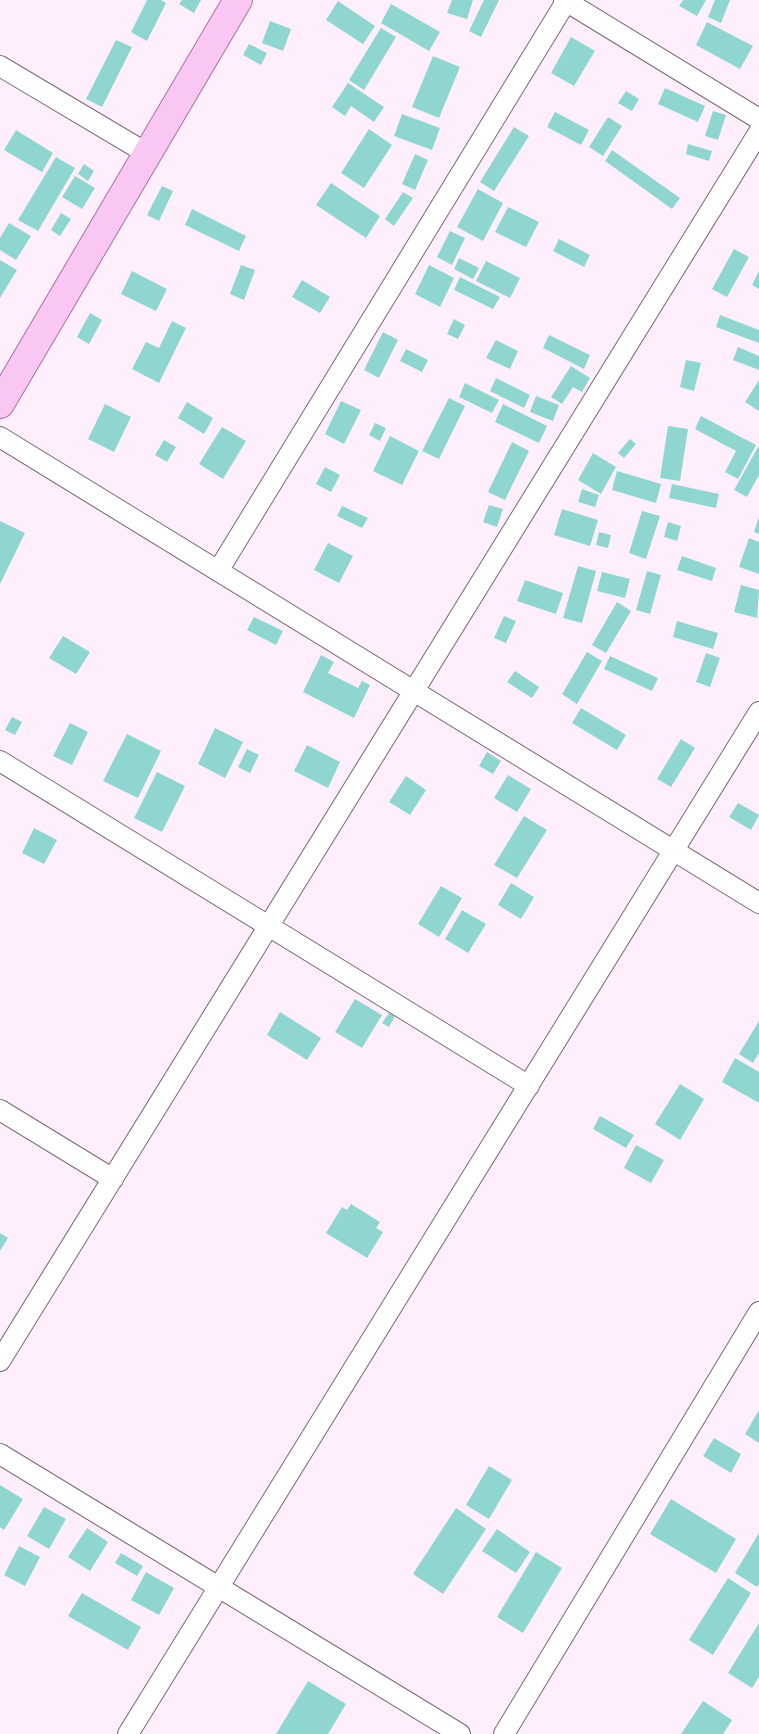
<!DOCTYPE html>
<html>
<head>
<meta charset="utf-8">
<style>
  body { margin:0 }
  canvas { display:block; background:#ffeefc }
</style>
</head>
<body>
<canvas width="759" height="1734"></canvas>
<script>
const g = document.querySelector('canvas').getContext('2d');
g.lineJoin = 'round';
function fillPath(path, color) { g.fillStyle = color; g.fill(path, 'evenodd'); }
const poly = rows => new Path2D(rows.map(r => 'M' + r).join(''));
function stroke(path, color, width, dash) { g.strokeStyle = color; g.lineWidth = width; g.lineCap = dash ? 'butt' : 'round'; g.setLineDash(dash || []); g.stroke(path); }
const building = poly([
  [147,0,161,0,166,3,147,41,131,32],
  [182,0,201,0,194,13,179,4],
  [452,0,473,0,467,19,447,13],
  [484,0,499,0,481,37,469,31],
  [683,0,706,0,697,16,679,6],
  [715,0,730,0,721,23,708,17],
  [338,1,375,26,363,44,326,20],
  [391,4,440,32,429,51,381,23],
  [270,21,291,29,283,51,262,43],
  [707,22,753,46,740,69,696,45],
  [381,28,396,37,364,90,349,80],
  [571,37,595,51,574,86,551,73],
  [116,40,132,47,102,107,86,99],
  [249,44,267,53,261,65,243,55],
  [433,56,460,67,439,118,412,107],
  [348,83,384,107,374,122,351,106,345,116,332,107],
  [665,88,705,106,698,122,658,104],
  [626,91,639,99,632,111,618,103],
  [713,111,726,115,718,140,705,136],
  [555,112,589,130,581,145,547,127],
  [402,114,440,128,432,150,394,136],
  [608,117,622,126,603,156,589,147],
  [514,127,529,136,494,191,480,182],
  [369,129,392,145,364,188,341,173],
  [16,130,53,153,42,172,4,150],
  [688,144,712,151,709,161,686,154],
  [612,150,680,198,672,209,605,161],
  [415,154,428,160,415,190,402,184],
  [56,157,75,168,38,231,18,220],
  [84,164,94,171,88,181,78,174],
  [75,176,95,188,82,209,62,197],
  [331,183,380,216,366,238,316,205],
  [162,186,173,191,159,221,147,215],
  [478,189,503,203,483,241,457,227],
  [403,192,413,198,394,226,385,219],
  [508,207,539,222,526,247,495,232],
  [192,209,246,236,239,251,185,225],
  [61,213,71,219,60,236,51,230],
  [9,223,31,236,16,260,0,250,0,238],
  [450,231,465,238,452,265,437,257],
  [559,239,590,255,584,267,553,251],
  [734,249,749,257,727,297,712,289],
  [459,258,479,268,473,279,454,269],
  [0,260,17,270,0,298],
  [486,261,520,278,510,298,476,281],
  [241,265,255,270,244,300,230,294],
  [429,265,454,278,440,307,415,294],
  [132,271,167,289,156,311,121,294],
  [759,271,759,289,752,285],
  [460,277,500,297,493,309,454,290],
  [302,280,330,297,320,313,292,297],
  [90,313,102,320,89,344,77,337],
  [720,315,759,330,759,343,716,327],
  [454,319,465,325,458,339,447,334],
  [172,321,186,328,159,383,132,369,146,342,159,348],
  [383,332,398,340,379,378,364,370],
  [549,335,590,355,584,369,543,348],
  [496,340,518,351,510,369,486,358],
  [738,347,759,356,759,370,733,360],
  [406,349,428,360,422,372,400,361],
  [686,360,701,363,694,391,680,387],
  [571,366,590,378,582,392,573,387,562,404,551,397],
  [496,378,530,395,524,408,490,391],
  [759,380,759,411,745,402],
  [465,383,499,400,492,413,459,397],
  [536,396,559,405,553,421,530,412],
  [449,398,465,406,439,459,422,451],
  [341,401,361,410,344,444,325,434],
  [187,402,213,418,204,434,178,418],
  [105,404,131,417,114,452,88,439],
  [503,404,547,426,539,443,495,422],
  [701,416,756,445,738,479,725,472,736,451,695,429],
  [375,423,386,428,380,441,369,435],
  [668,426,688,429,680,481,660,478],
  [222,427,246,441,223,479,199,464],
  [390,436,419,451,402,485,373,471],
  [630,439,636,444,624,458,618,453],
  [164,440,176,447,167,462,155,455],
  [512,442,529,451,505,500,488,492],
  [758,447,759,448,759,475,747,497,734,490],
  [593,453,616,467,601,494,578,480],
  [325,467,340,475,331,492,316,484],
  [617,471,661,484,656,503,612,490],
  [672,484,719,494,716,508,669,498],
  [582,489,599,495,595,507,578,502],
  [489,505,503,509,497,527,483,522],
  [342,506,368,518,362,528,337,516],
  [562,509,598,520,590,546,554,535],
  [642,511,660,516,646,559,629,553],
  [759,517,759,534,754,532],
  [0,521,25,533,0,584],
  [668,522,681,526,677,541,664,537],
  [599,532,611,535,608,548,596,545],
  [749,538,759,542,759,574,739,567],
  [328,543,353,556,339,583,314,570],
  [682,556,716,568,712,581,677,570],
  [578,566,596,571,582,623,563,618],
  [647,571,661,575,650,614,636,610],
  [602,572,630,579,625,598,597,591],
  [525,580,563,593,556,614,517,601],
  [741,585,759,590,757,618,734,612],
  [617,602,631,611,606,653,592,645],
  [504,616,516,621,506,643,494,638],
  [254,617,283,631,276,645,247,630],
  [677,621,718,633,713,649,673,637],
  [63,636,90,652,76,674,49,658],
  [587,652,602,661,577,704,562,694],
  [706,653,720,658,710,687,696,682],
  [321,655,334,662,328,673,358,688,362,681,370,685,354,718,303,692],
  [610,656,658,678,652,691,604,669],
  [515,671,539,687,532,698,507,682],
  [581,708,626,735,617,750,572,723],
  [12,717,22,722,15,735,5,730],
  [70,723,88,732,72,765,53,756],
  [215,728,243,742,225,778,198,764],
  [127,734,161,751,138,798,103,781],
  [681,739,695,748,671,787,657,779],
  [307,745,340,762,328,788,294,771],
  [247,749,259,755,250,773,238,767],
  [487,752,501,761,493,774,479,766],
  [157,772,185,786,162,832,134,818],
  [508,775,531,789,517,812,494,798],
  [406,776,426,790,410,815,389,802],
  [738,803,759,815,751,830,729,817],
  [524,816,547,830,517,878,494,865],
  [34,828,57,840,44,864,22,853],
  [511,883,534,897,521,919,498,905],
  [441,886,462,898,439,937,418,924],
  [462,910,486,924,468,953,445,939],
  [355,999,382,1015,362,1048,335,1032],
  [280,1012,321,1038,307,1060,267,1035],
  [389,1013,395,1016,389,1027,382,1023],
  [759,1021,759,1053,753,1063,739,1054],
  [735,1058,759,1072,759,1103,722,1082],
  [680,1084,704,1099,680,1140,655,1124],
  [600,1116,634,1135,626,1148,593,1129],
  [636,1145,664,1160,651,1183,624,1168],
  [351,1204,380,1222,376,1228,383,1232,367,1258,326,1233,342,1207,347,1210],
  [0,1233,8,1238,0,1251],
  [759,1410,759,1443,745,1434],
  [714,1438,741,1454,731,1473,703,1456],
  [489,1466,512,1480,489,1519,466,1505],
  [0,1485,23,1499,4,1530,0,1527],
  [671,1499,736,1539,716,1573,650,1534],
  [44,1507,66,1519,49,1549,27,1536],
  [456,1508,486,1529,443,1594,413,1574],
  [87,1528,108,1542,90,1571,68,1557],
  [497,1529,530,1552,516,1573,482,1551],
  [759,1533,759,1584,757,1587,735,1573],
  [19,1546,40,1557,25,1586,4,1575],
  [536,1552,562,1568,523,1633,497,1617],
  [121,1553,143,1566,137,1576,115,1563],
  [146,1572,174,1588,159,1615,131,1600],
  [728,1578,751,1593,713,1655,689,1640],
  [82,1593,141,1627,128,1650,68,1616],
  [759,1623,759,1677,752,1688,728,1673],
  [308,1681,346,1704,328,1734,276,1734],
  [703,1701,732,1720,723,1734,681,1734]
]);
const street = poly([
  [564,0,759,119],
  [0,66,148,154],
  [0,437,759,903],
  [218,571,567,0],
  [0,761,529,1086],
  [0,1110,113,1179],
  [0,1361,759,132],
  [0,1454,460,1734],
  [128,1734,759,712],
  [504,1734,759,1312]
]);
const primary = poly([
  [0,404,238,0]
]);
fillPath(building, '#8fd6d1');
stroke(street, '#786975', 22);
stroke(primary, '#aa71a2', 30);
stroke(street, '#fff', 20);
stroke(primary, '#fac7f3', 28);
</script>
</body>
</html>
